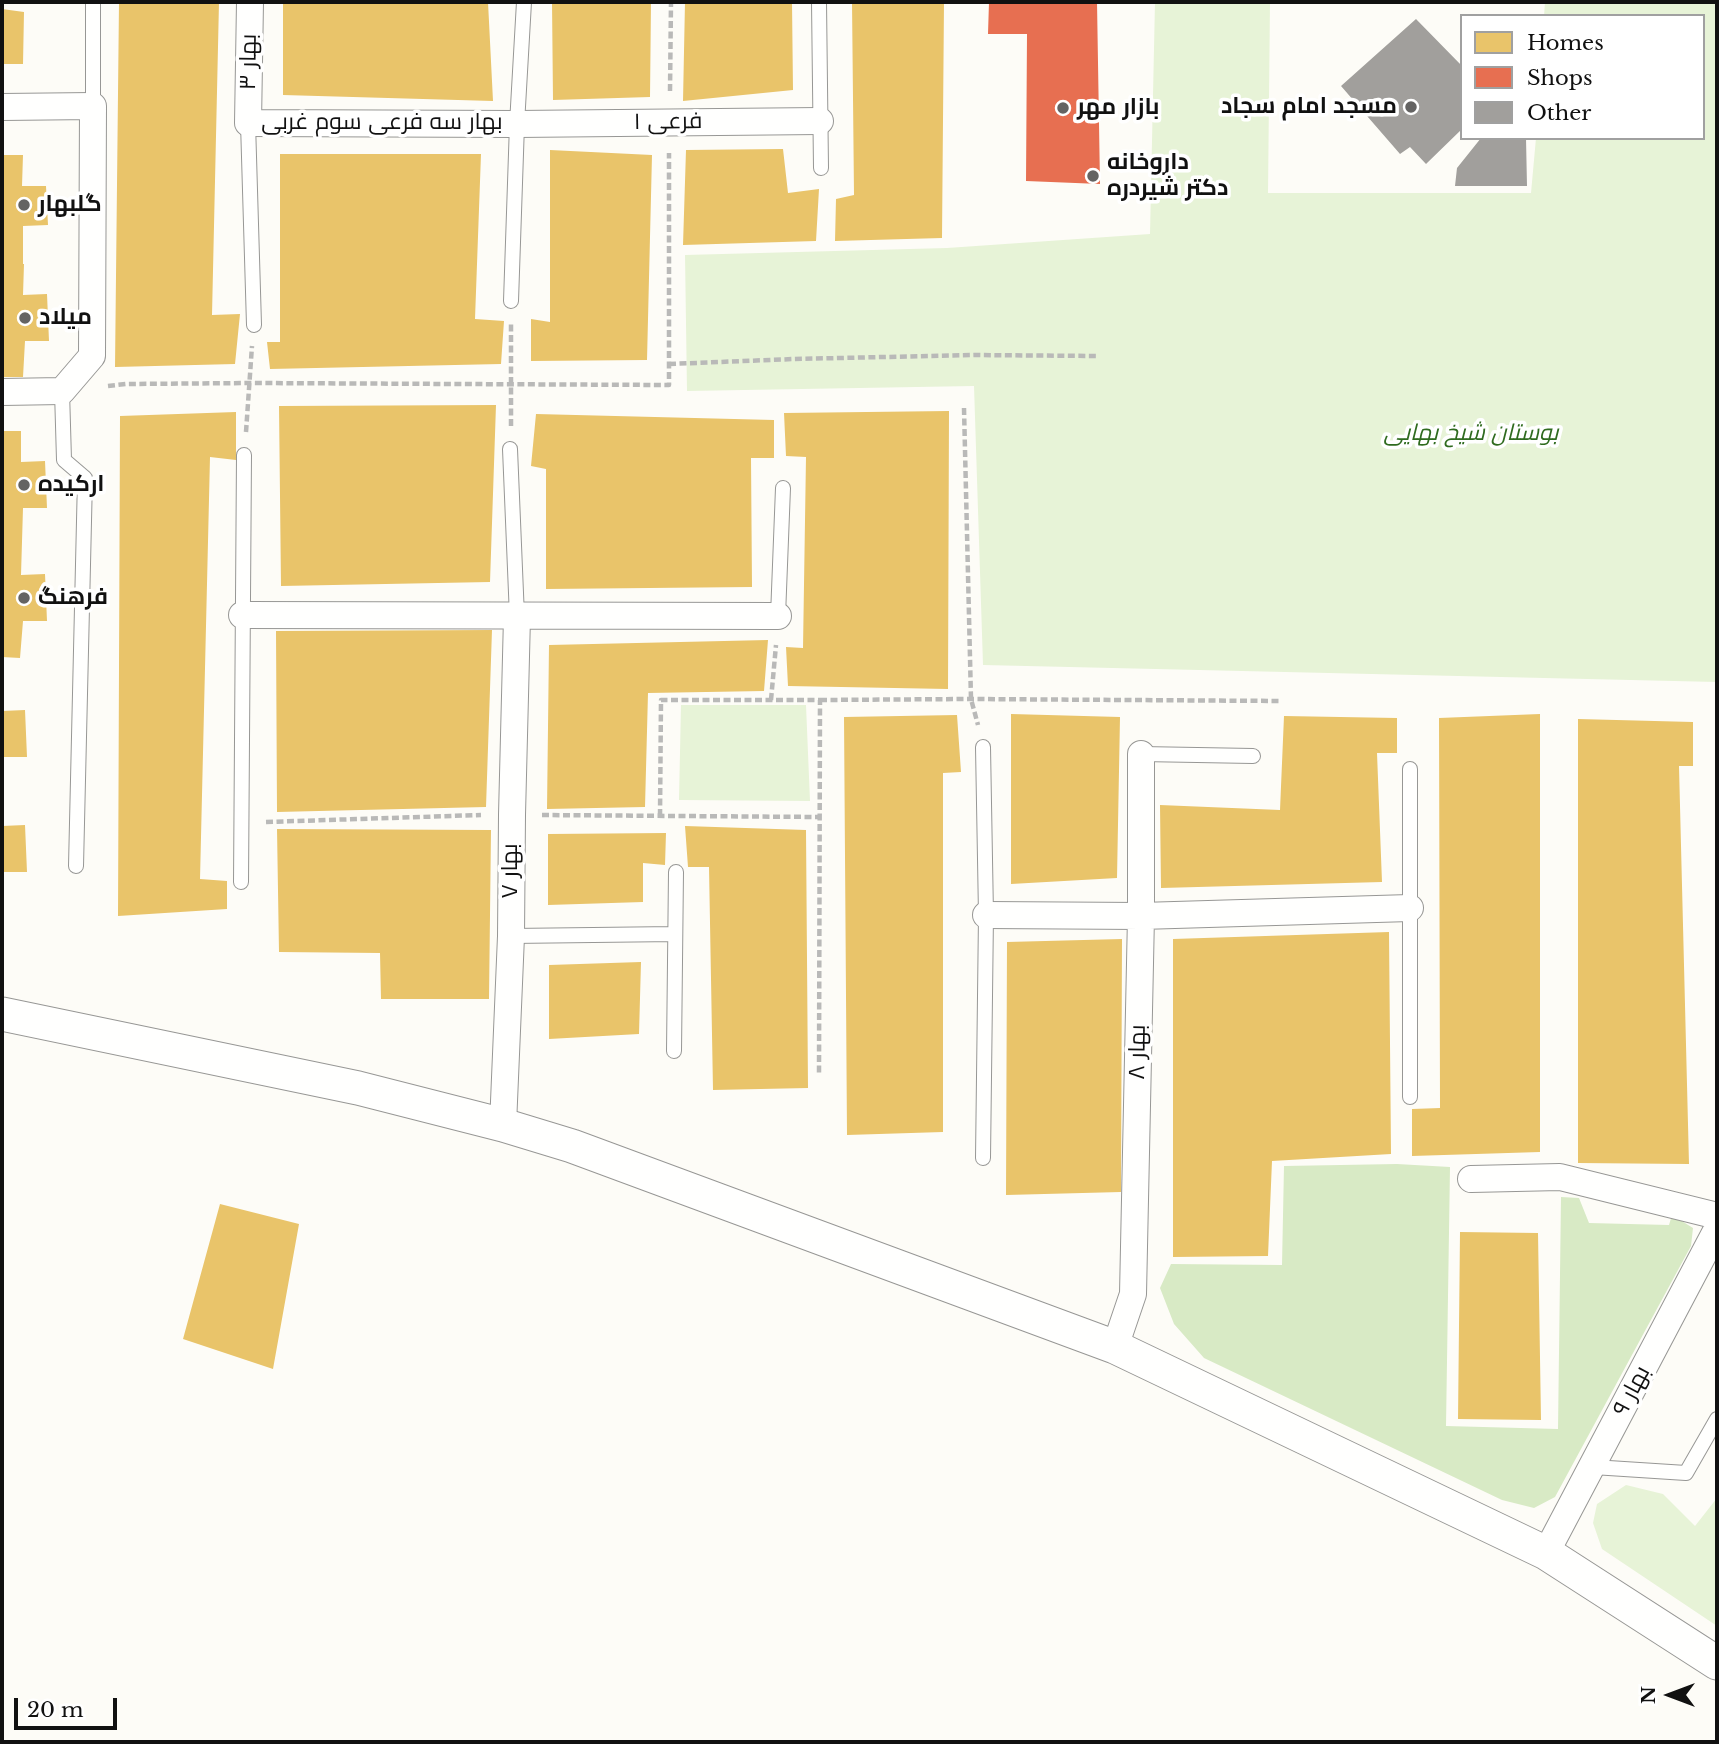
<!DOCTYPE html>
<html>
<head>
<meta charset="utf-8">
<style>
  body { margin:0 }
  #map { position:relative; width:1719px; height:1744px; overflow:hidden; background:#fdfcf7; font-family:"Libre Baskerville",serif }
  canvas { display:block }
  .frame { position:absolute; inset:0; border:4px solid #111; pointer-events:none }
  .legend { position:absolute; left:1460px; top:14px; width:245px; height:126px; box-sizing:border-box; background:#fff; border:2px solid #a0a0a0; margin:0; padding:9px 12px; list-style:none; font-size:21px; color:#111 }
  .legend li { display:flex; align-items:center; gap:14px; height:35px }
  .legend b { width:35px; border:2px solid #a0a0a0 }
  .north { position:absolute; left:1635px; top:1660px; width:70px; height:70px; -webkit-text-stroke:5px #fff; paint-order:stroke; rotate:270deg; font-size:19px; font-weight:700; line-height:28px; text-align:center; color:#111 }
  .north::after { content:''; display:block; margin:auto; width:24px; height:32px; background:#111; clip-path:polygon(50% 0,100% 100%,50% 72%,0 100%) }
  .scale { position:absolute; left:14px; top:1698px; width:103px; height:32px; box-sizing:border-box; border:4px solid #111; border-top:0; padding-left:9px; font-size:21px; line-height:24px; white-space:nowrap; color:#111; -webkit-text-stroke:5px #fff; paint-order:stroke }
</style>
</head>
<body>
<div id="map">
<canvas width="1719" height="1744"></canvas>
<div class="frame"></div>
<ul class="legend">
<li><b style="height:19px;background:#e9c46a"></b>Homes</li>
<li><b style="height:19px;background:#e76f51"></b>Shops</li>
<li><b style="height:19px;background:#a19f9c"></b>Other</li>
</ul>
<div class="north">N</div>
<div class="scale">20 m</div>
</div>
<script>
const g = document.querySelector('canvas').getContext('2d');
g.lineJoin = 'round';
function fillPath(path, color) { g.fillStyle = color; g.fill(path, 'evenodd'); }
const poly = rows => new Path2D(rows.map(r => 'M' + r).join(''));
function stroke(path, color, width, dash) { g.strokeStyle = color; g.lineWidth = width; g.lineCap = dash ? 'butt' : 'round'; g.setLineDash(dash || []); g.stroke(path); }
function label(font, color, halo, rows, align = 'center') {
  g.font = font + ' "Libre Baskerville",Cairo,serif'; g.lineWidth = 7; g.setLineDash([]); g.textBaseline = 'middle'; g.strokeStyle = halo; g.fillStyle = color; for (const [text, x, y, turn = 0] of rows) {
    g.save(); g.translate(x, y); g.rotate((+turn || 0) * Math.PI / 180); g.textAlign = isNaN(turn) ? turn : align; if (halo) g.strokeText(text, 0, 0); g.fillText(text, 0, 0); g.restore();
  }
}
const green = poly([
  [1155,2,1270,2,1268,193,1531,193,1536,138,1703,138,1703,16,1544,16,1545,2,1717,2,1717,682,983,665,974,386,687,391,685,255,947,248,1150,234],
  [681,705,806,705,810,801,679,800],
  [1626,1485,1663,1494,1695,1526,1717,1498,1717,1626,1602,1549,1593,1523,1597,1504]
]);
const forest = poly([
  [1397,1164,1450,1167,1446,1426,1558,1429,1561,1197,1579,1198,1589,1223,1669,1225,1672,1215,1693,1228,1691,1246,1555,1497,1534,1508,1502,1500,1204,1358,1174,1324,1160,1288,1171,1264,1282,1265,1284,1166]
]);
const homes = poly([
  [119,2,219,2,212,315,240,314,235,364,115,367],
  [283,2,488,2,493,101,283,95],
  [552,2,651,2,650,97,553,100],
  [685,2,792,2,793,90,683,101],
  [852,2,944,2,942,238,835,241,836,199,854,195],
  [2,9,24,12,23,64,2,64],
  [783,149,788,193,819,189,816,241,683,245,686,150],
  [550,150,652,155,647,360,531,361,531,319,550,322],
  [280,154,481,154,475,319,504,321,501,364,270,369,267,342,280,342],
  [2,155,23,155,22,186,46,186,48,225,23,226,23,264,24,264,23,295,47,294,49,341,25,341,23,377,2,377],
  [496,405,490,582,281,586,279,406],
  [949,411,948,689,788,686,786,647,803,648,806,457,786,456,784,413],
  [236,412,236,460,210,457,200,879,227,881,227,909,118,916,120,416],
  [536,414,774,420,774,458,751,458,752,587,546,589,546,469,531,466],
  [2,431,21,431,21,462,45,461,47,508,23,508,21,575,45,574,47,621,23,621,20,658,2,657],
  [492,630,486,807,277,812,276,631],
  [768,640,764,691,648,693,645,807,547,809,549,645],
  [25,710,27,757,2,757,2,711],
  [1011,714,1120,717,1117,878,1011,884],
  [1540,714,1540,1152,1412,1156,1412,1109,1440,1108,1439,718],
  [957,715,961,772,943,773,943,1132,847,1135,844,717],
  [1284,716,1397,718,1397,753,1377,753,1382,882,1161,888,1160,805,1280,810],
  [1578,719,1693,722,1693,766,1679,766,1689,1164,1578,1163],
  [25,825,27,872,2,872,2,826],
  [685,826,806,830,808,1088,713,1090,709,867,688,867],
  [277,829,491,830,489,999,381,999,380,953,279,952],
  [666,833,665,865,643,863,643,902,548,905,548,834],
  [1389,932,1391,1154,1272,1161,1268,1256,1173,1257,1173,939],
  [1122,939,1121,1192,1006,1195,1007,942],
  [641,962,639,1034,549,1039,549,965],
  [220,1204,299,1224,273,1369,183,1339],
  [1460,1232,1538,1233,1541,1420,1458,1419]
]);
const shops = poly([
  [989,2,1097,2,1100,184,1026,181,1027,34,988,34]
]);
const building = poly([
  [1416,19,1462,66,1462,129,1426,164,1410,147,1400,154,1341,86],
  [1481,138,1526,138,1527,186,1455,186,1457,168]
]);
const path = poly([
  [670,91,671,2],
  [669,364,794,359,975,355,1099,356],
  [108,386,126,384,250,383,669,385,669,153],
  [964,408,971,699,978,725],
  [511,426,511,323],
  [246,432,252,346],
  [771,700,776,645],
  [820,700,971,699,1282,701],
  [542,815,819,817],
  [660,816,661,700,820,700,819,1075],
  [266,822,481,815]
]);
const service = poly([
  [819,2,821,168],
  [93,106,93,2],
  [248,123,254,325],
  [511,301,517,124,524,2],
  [62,391,64,460,85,478,76,866],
  [510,449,517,617],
  [778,616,783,488],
  [983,747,986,915,983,1158],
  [1141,754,1253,756],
  [241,882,244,455],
  [511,936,675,934],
  [674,1051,676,872],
  [1410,1097,1410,769],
  [1593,1467,1686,1473,1717,1419]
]);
const minor = poly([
  [250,2,248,123,517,124,820,121],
  [2,107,93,106,92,356,62,391,2,392],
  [242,615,778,616],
  [986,915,1141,916,1410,908],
  [503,1125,511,936,512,815,517,617],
  [1471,1179,1560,1177,1717,1216],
  [1115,1347,1133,1294,1141,916,1141,754],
  [1546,1553,1717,1229]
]);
const tertiary = poly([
  [2,1014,358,1088,503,1125,572,1146,1115,1347,1546,1553,1717,1663]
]);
const markers = [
  [1411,107,7,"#646362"],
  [1063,108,7,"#646362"],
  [1093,176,7,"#646362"],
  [24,205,7,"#646362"],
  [25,318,7,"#646362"],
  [24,485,7,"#646362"],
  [24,598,7,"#646362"]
];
const streetNames = [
  ["بهار ۳",249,62,-89],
  ["فرعی ۱",668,122,-1],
  ["بهار سه فرعی سوم غربی",382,123],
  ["بهار ۷",511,871,-90],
  ["بهار ۸",1138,1052,-89],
  ["بهار ۹",1632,1391,-62]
];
const poiNames = [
  ["مسجد امام سجاد",1397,107,"right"],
  ["بازار مهر",1077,108],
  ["داروخانه",1107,163],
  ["دکتر شیردره",1107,189],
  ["گلبهار",38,205],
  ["میلاد",39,318],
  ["ارکیده",38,485],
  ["فرهنگ",38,598]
];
const parkNames = [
  ["بوستان شیخ بهایی",1471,434]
];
fillPath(green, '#e7f3d7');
fillPath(forest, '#d8eac5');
fillPath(homes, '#e9c46a');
fillPath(shops, '#e76f51');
fillPath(building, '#a19f9c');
stroke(service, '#979795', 16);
stroke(minor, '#979795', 28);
stroke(tertiary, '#979795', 35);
stroke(path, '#b9b9b8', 4.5, [7, 3.5]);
stroke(service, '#fffffe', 14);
stroke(minor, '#fffffe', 26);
stroke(tertiary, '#fffffe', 33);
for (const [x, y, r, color] of markers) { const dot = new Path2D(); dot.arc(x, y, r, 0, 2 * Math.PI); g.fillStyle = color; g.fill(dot); stroke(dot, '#fff', 2.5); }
label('23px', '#111', '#fff', streetNames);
label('bold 23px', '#111', '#fff', poiNames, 'left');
label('italic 23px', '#2f6b1f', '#fff', parkNames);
</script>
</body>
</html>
